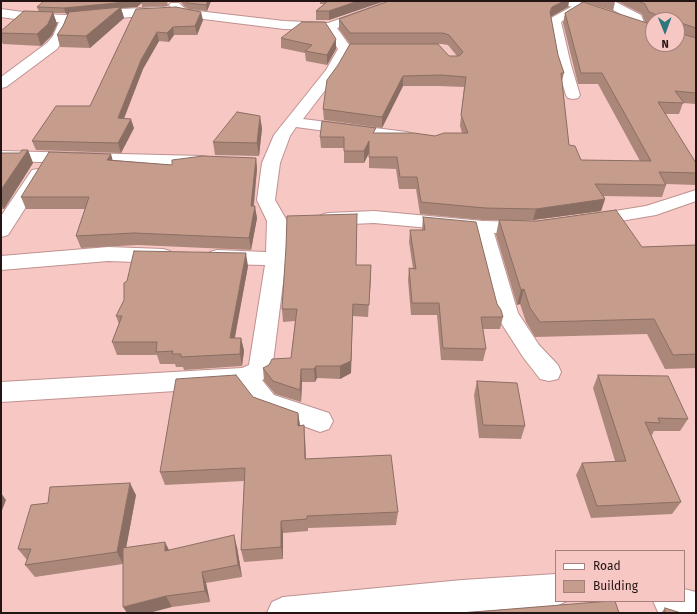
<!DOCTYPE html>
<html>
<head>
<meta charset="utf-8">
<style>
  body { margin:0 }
  #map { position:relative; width:697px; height:614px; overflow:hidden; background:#f7c7c4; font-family:"Fira Sans",sans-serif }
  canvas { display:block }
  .frame { position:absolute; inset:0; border:2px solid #241413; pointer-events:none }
  .legend { position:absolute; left:555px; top:550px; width:130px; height:52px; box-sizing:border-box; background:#f7c7c4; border:1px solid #a37f7d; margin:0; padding:5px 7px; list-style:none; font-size:12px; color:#241413 }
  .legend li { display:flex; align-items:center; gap:8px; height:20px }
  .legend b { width:20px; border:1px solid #a37f7d }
  .north { position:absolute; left:645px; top:12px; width:40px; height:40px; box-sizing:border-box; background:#f7c7c4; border:1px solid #a37f7d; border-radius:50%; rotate:179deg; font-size:11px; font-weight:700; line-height:16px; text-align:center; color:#241413 }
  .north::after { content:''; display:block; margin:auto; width:14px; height:18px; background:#2c767c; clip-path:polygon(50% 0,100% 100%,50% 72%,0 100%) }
</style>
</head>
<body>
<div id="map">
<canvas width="697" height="614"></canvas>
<div class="frame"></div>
<ul class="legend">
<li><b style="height:5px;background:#fff"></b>Road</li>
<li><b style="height:11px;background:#c69d8d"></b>Building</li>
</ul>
<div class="north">N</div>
</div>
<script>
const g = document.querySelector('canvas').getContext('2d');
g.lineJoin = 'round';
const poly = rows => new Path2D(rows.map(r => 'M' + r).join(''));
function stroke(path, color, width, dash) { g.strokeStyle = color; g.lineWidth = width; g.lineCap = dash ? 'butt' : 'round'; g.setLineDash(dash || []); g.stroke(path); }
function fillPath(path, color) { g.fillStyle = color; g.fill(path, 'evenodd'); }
const street = poly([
  [390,1,407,1,405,3,337,28,352,49,337,75,303,119,407,132,413,134,415,137,413,140,407,142,296,127,290,136,280,163,275,200,287,221,286,259,272,370,269,377,262,380,274,395,329,413,333,421,329,429,320,432,256,409,239,387,1,402,1,382,242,368,249,365,265,265,217,264,210,262,207,257,210,252,217,250,266,252,267,221,257,200,262,163,274,135,326,70,338,49,326,30,284,29,187,17,175,13,169,5,171,3,179,3,183,7,189,10,284,21,328,23,390,1],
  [599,1,614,1,641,15,644,22,643,25,641,28,633,28,631,25,631,20,601,3,599,1],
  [580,2,584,4,586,6,584,8,561,22,571,65,580,95,578,98,573,99,568,98,566,95,557,65,549,21,551,18,580,2],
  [163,7,167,8,169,11,167,14,71,22,65,37,57,49,6,87,1,88,1,77,47,43,53,36,59,22,37,22,1,17,1,9,37,14,66,15,121,9,163,7],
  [1,151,202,156,208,157,210,161,208,165,202,166,1,161,1,151],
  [38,169,44,170,47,174,8,235,1,237,1,216,32,170,38,169],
  [696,190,696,201,656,215,591,226,584,224,581,220,584,216,646,206,696,190],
  [374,211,483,221,527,222,534,224,537,228,534,232,527,234,494,233,518,313,539,345,558,365,561,372,558,379,549,381,540,379,523,357,496,315,475,232,374,223,328,225,321,223,319,219,321,215,328,213,374,211],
  [108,247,163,249,170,251,173,256,170,261,163,263,108,261,1,270,1,256,108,247],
  [556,574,556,601,567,601,556,606,451,613,267,613,272,602,283,597,462,580,556,574],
  [684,589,696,592,696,613,658,612,653,601,684,601,684,589]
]);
const secondary = poly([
  [558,1,576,1,653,26,653,34,560,3,558,1]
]);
const wall = poly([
  [53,1,167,1,168,6,142,7,142,3,137,7,121,8,124,18,90,48,60,47,57,35,63,26,68,13,53,13,57,24,52,35,41,46,3,44,1,40,1,31,39,12,37,7],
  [180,1,211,1,207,11,189,9,184,6],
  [320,1,385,1,329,20,316,20,316,11,324,4,320,4],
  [389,1,569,1,568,7,551,17,558,55,564,73,562,81,569,145,581,160,640,161,598,84,578,84,563,23,565,13,645,22,642,14,617,1,696,1,696,104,683,103,679,114,665,114,696,163,696,185,666,184,666,185,662,197,604,196,605,199,601,211,533,220,483,220,420,214,416,189,399,189,396,169,369,168,369,153,364,163,344,163,344,148,321,148,320,137,376,133,435,136,462,133,460,126,464,87,439,86,403,86,382,128,324,120,323,109,449,56,457,56,448,45,442,44,350,44,339,29,339,19],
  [653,20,677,20,653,44],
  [581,1,614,1,615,2,613,11],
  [136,9,203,20,197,35,174,35,169,42,159,41,143,69,124,119,134,128,121,153,36,150,32,141,90,106],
  [281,38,336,49,327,65,306,61,305,53,281,48],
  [262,128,259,156,215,155,213,142],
  [28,150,33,163,4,209,1,209,1,153,20,153],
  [256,158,257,169,254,206,257,218,251,250,138,245,81,248,76,236,85,209,26,209,21,197,113,160,172,165],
  [423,217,497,304,503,317,500,329,483,329,486,349,483,361,441,360,437,315,411,315,408,280,409,268,413,269,409,242,410,230,422,230],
  [499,220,642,247,696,245,696,368,665,369,647,334,535,337,526,322,520,304,517,305,496,235],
  [371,265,368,317,352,316,351,373,340,379,317,378,315,382,302,382,301,402,275,394,264,381,263,368,291,358,295,321,283,322,282,309],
  [248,266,235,338,241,338,244,351,242,366,184,370,183,367,176,367,175,364,160,364,157,355,117,355,112,342,119,324,116,316],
  [598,375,688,419,680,431,654,431,652,435,651,435,681,502,672,514,591,518,576,475,582,463,615,461,593,388],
  [477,381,525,426,521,439,479,438,474,395],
  [253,397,298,413,300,425,305,438,306,459,398,512,396,525,308,528,308,531,283,533,283,559,244,562,241,550,244,481,165,485,160,472],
  [136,495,126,548,169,550,237,547,242,577,206,583,210,602,172,607,123,564,35,577,25,565,27,560,18,549],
  [665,608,681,613,661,613]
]);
const shadedWall = poly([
  [136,1,143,1,141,1,142,3,137,7,121,8,124,18,90,48,86,36,120,8,66,14,64,8],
  [208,1,211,1,207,11,206,5],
  [358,1,385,1,329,20,329,11],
  [564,1,569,1,568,7,550,17,550,12,552,7],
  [53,12,57,24,52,35,41,46,37,34],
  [201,12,203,20,197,35,195,26],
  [173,27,174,35,169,42,167,33],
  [157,32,159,41,143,69,120,128,118,118,141,60],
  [336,39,336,49,327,65,327,55],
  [403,76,403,86,382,128,382,117],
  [260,116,262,128,259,156,257,143],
  [131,119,134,128,121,153,118,143],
  [369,141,369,153,364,163,364,151],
  [28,150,33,163,4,209,1,203,1,190],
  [111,154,114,165,107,160],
  [256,158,257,169,252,218,251,206],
  [605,199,601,211,533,220,536,209],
  [255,206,257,218,251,250,249,238],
  [246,253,248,266,232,351,230,338],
  [371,265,371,278,368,317,369,305],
  [524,289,520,304,517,305,521,290],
  [353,304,351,373,340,379,340,366],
  [241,338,244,351,242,366,240,354],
  [316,366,317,378,315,382,314,369],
  [301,369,302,382,301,402,300,390],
  [298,413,300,426,298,426],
  [304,425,305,438,306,472,305,459],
  [130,483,136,495,123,564,117,552],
  [1,493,6,500,1,513],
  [281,521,283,533,283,559,281,547],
  [234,535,237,547,242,577,238,565],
  [165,542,171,554,165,551],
  [202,572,206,583,210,602,205,591],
  [166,596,172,607,149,613,127,613,123,607]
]);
const building = poly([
  [44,1,136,1,64,8,37,7,44,1],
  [185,1,208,1,206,5,188,3,185,1],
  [328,1,358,1,329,11,316,11,328,1],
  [389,1,564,1,552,7,550,12,558,55,564,73,561,73,569,145,575,146,581,160,651,161,602,73,581,73,565,13,583,2,653,25,653,44,677,44,677,20,658,20,657,15,649,12,645,4,638,1,696,1,696,28,681,23,679,24,679,33,696,38,696,93,675,91,684,103,658,102,696,163,696,173,659,172,666,185,595,184,605,199,536,209,485,208,421,202,417,177,400,177,397,157,369,157,369,141,364,151,344,151,344,137,320,137,322,121,376,128,373,133,414,133,435,136,444,133,468,133,461,115,466,77,441,75,403,76,382,117,323,109,327,80,338,65,350,44,438,44,449,56,459,56,463,52,449,35,443,33,350,33,339,19,389,1],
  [121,7,86,36,57,35,63,26,69,12,121,7],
  [176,7,201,12,195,26,173,27,167,33,157,32,141,60,118,118,131,119,118,143,32,141,56,106,90,106,136,9,176,7],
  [24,11,53,12,48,24,37,34,1,33,1,31,24,11],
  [302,22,325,22,336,39,327,55,305,51,312,45,281,38,302,22],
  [237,112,260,116,257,143,213,142,237,112],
  [22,150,28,150,1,190,1,153,20,153,22,150],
  [49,152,111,154,107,160,172,165,172,160,203,156,256,158,251,206,255,206,249,238,134,233,76,236,89,197,21,197,49,152],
  [616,210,642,247,696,245,696,354,673,355,654,319,540,322,530,308,524,289,521,290,499,220,537,221,616,210],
  [357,214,356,265,371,265,369,305,353,304,351,361,340,366,316,366,314,369,301,369,300,390,273,381,263,368,269,365,272,359,291,358,297,309,282,309,286,247,287,216,357,214],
  [423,217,476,222,497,304,501,310,503,317,481,317,486,349,443,348,439,303,412,303,409,268,416,269,410,230,425,230,423,217],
  [134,251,246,253,230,338,241,338,240,354,181,357,181,354,172,354,173,351,156,352,157,342,112,342,122,316,116,316,124,300,124,283,127,281,134,251],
  [236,375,253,397,298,413,298,426,304,425,305,459,391,455,398,512,307,516,307,519,281,521,281,547,241,550,245,468,160,472,176,379,236,375],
  [598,375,668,376,688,419,658,418,660,423,645,422,681,502,597,506,582,463,626,461,598,375],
  [477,381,517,383,525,426,483,425,477,381],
  [130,483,117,552,25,565,31,549,18,549,31,505,48,503,50,487,130,483],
  [234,535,238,565,202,572,205,591,166,596,123,607,123,548,165,542,165,551,234,535],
  [610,601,615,601,619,613,462,613,610,601],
  [665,608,681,613,665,613,665,608]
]);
stroke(street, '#bf9290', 2);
stroke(secondary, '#bf9290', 2);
fillPath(street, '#fff');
fillPath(secondary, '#fff');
fillPath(wall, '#aa8779');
fillPath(shadedWall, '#8b6e63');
fillPath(building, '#c69d8d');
stroke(building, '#8b6e63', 1);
</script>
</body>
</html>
